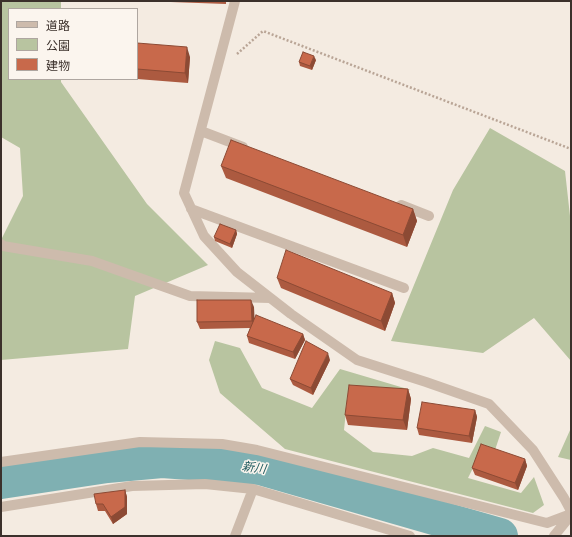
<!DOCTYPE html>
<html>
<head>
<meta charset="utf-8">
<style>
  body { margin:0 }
  #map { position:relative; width:572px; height:537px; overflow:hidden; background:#f4ebe1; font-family:Inter,"Noto Sans JP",sans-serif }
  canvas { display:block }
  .frame { position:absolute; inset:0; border:2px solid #3b302b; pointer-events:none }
  .legend { position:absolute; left:8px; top:8px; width:130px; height:72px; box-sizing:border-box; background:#fbf5ee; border:1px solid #aea6a0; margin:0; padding:5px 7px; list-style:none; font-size:12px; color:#3b302b }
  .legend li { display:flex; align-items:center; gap:8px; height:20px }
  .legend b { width:20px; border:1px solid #aea6a0 }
</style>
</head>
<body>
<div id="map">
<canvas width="572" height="537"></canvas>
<div class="frame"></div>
<ul class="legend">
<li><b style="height:5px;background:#cdbbac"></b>道路</li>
<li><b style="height:11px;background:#b8c4a0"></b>公園</li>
<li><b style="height:11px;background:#c8694b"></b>建物</li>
</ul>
</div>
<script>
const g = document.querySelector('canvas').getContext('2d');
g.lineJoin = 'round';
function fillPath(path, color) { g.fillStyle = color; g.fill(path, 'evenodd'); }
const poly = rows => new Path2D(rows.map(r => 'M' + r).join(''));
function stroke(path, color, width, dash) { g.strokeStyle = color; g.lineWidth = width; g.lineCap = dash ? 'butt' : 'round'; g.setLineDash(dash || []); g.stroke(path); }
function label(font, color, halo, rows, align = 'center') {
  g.font = font + ' Inter,"Noto Sans JP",sans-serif'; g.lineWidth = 3; g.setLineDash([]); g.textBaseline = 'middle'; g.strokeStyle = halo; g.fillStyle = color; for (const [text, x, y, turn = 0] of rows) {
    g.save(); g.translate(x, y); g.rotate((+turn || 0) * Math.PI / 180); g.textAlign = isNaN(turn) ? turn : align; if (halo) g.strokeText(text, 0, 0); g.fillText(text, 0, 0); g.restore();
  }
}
const green = poly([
  [1,1,61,1,61,9,9,9,9,79,61,79,61,82,147,204,208,265,135,296,128,349,1,360,1,240,23,196,20,148,1,137],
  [490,128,565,171,571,225,571,361,534,318,483,353,391,341,453,190],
  [215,341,240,348,262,388,312,408,340,369,411,390,348,392,344,430,373,452,412,456,433,448,469,458,485,426,501,432,495,450,484,446,468,478,521,493,534,477,544,505,533,513,285,449,220,393,209,360],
  [571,428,571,460,558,457]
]);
const river = poly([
  [1,481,107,465,162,460,260,467,500,536]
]);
const path = poly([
  [237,54,263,31,571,149]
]);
const minor = poly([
  [235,1,184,193,204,236,237,272,291,314,357,360,426,382,489,404,533,450,564,498,571,511],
  [201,131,243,147],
  [401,205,429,216],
  [191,209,404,288],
  [1,244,3,246,92,261,190,296,270,298],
  [1,462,140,442,222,444,257,450,547,523,571,514],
  [1,507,132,486,205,484,253,489,410,536],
  [235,536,253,489],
  [554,536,571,515]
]);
const wall = poly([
  [143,1,226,1,226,4],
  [137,43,190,57,188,83,137,79],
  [316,60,312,70,300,66,299,62],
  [221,166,413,209,417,221,407,247,226,178],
  [236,230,237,234,232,248,215,241,214,237],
  [277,278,392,293,395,303,385,331,281,288],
  [254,307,254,320,303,334,305,340,295,359,249,343,247,336,250,328,200,329,197,322],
  [330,360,313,395,293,385,290,379],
  [408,389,411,399,407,430,348,425,345,415],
  [475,410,477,417,472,443,419,435,417,428],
  [525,459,527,466,518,490,475,475,472,468],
  [125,490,127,497,127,514,113,524,105,511,98,511,96,504]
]);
const shadedWall = poly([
  [187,47,190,57,188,83,185,73],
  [314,56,316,60,312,70,310,66],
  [413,209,417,221,407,247,403,235],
  [236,230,237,234,232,248,230,244],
  [392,293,395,303,385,331,381,321],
  [251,300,254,307,255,328,252,321],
  [303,334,305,340,295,359,293,352],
  [328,353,330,360,313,395,311,388],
  [408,389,411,399,407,430,403,420],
  [475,410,477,417,472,443,469,436],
  [525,459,527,466,518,490,515,483],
  [125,490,127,497,127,514,113,524,111,517]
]);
const building = poly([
  [137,43,187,47,185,73,137,69,137,43],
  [303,52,314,56,310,66,299,62,303,52],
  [231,140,413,209,403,235,221,166,231,140],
  [220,224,236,230,230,244,214,237,220,224],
  [286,250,392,293,381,321,277,278,286,250],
  [197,300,251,300,252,321,197,322,197,300],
  [256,315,303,334,293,352,247,336,256,315],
  [306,341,328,353,311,388,290,379,306,341],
  [349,385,408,389,403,420,345,415,349,385],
  [422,402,475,410,469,436,417,428,422,402],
  [481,444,525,459,515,483,472,468,481,444],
  [125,490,125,507,111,517,103,504,96,504,94,494,125,490]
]);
const waterNames = [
  ["新川",254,468,8]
];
fillPath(green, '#b8c4a0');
stroke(river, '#7fb0b2', 36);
stroke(path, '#b9a596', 2.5, [2, 2]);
stroke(minor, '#cdbbac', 10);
fillPath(wall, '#ac5a40');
fillPath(shadedWall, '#8c4a34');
fillPath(building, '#c8694b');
stroke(building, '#8c4a34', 1);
label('italic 12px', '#1f5a5e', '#fbf5ee', waterNames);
</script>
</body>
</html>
